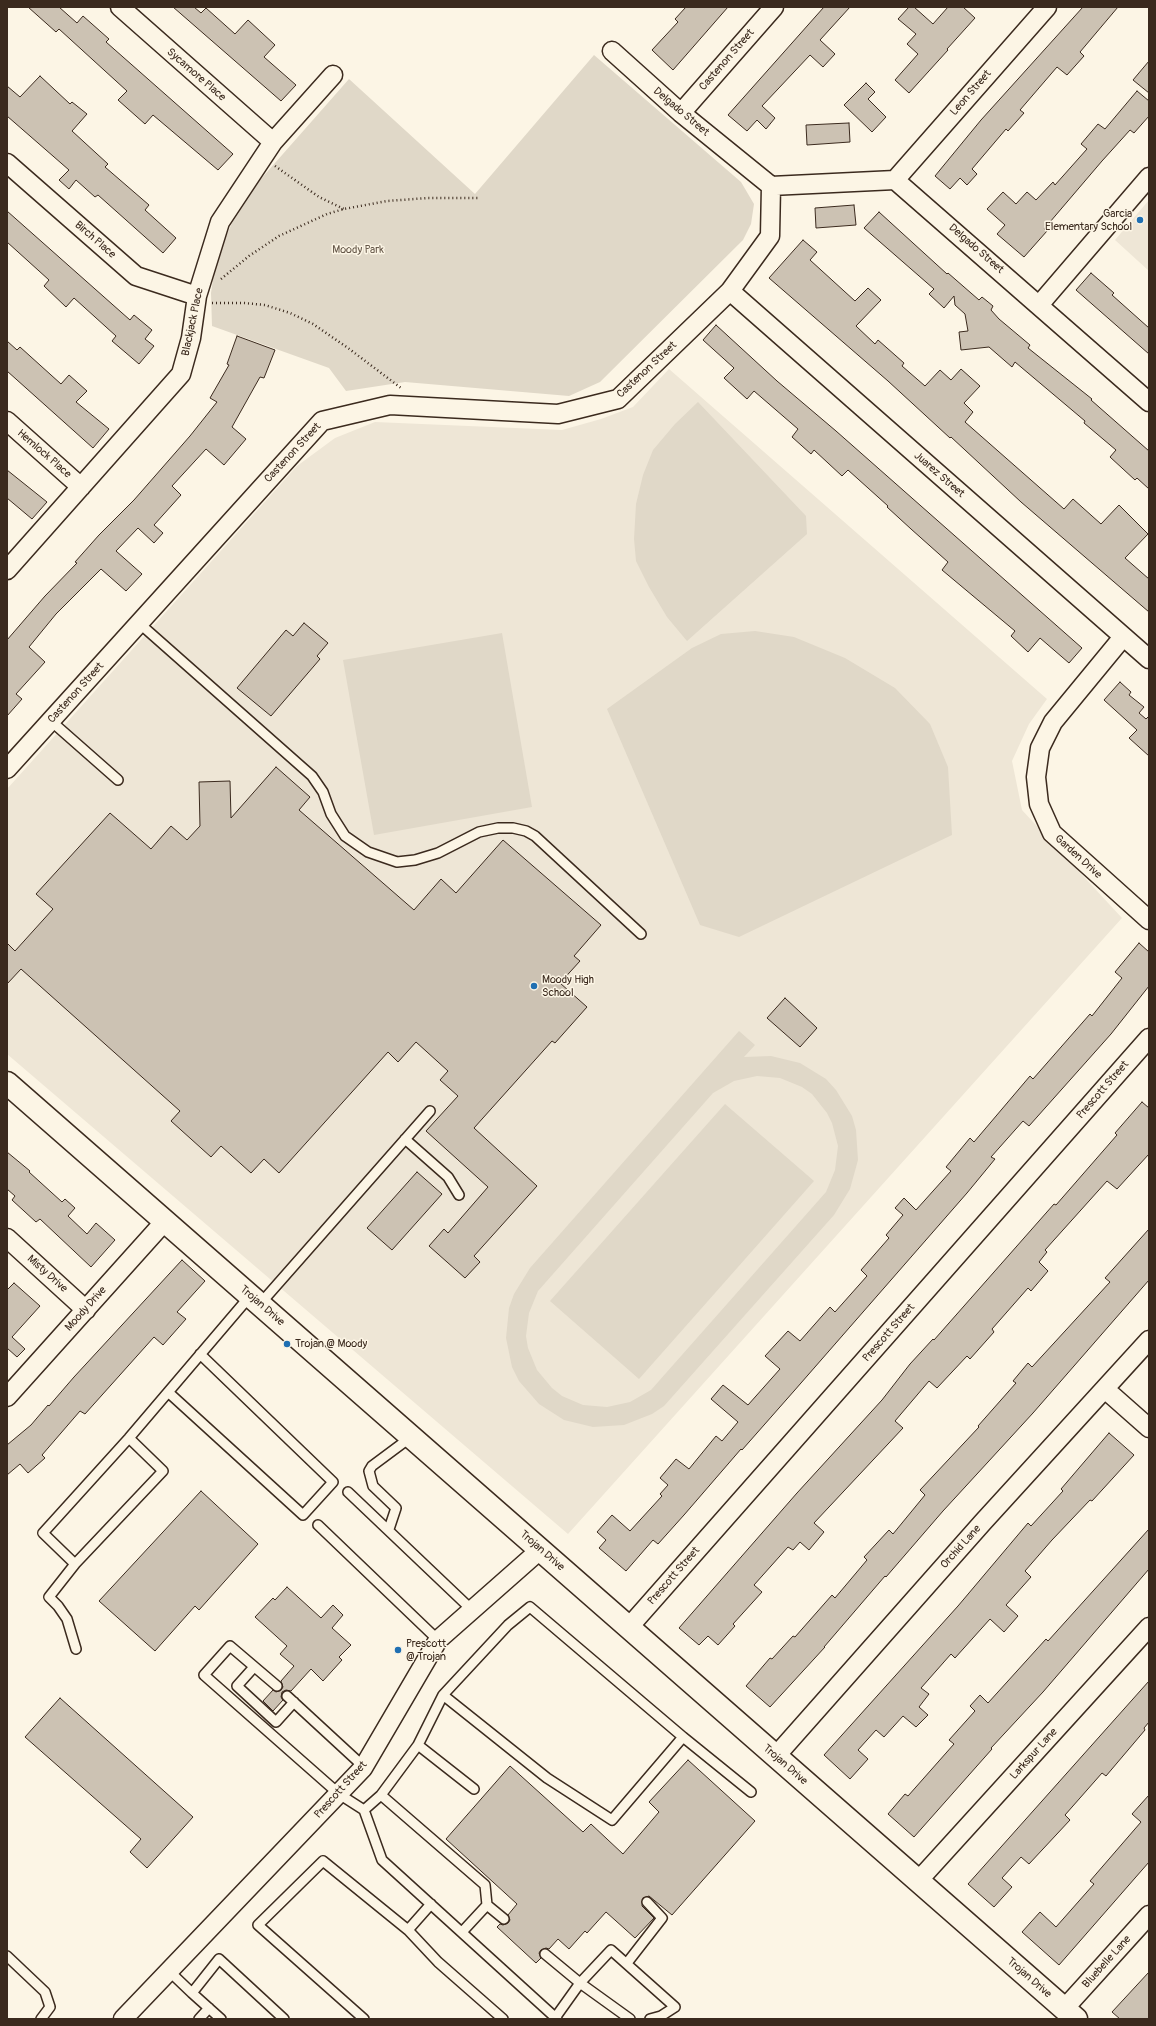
<!DOCTYPE html>
<html>
<head>
<meta charset="utf-8">
<style>
  body { margin:0 }
  #map { position:relative; width:1156px; height:2026px; overflow:hidden; background:#fcf5e5; font-family:Pangolin,sans-serif }
  canvas { display:block }
  .frame { position:absolute; inset:0; border:8px solid #3b2a1e; pointer-events:none }
</style>
</head>
<body>
<div id="map">
<canvas width="1156" height="2026"></canvas>
<div class="frame"></div>
</div>
<script>
const g = document.querySelector('canvas').getContext('2d');
g.lineJoin = 'round';
function fillPath(path, color) { g.fillStyle = color; g.fill(path, 'evenodd'); }
const poly = rows => new Path2D(rows.map(r => 'M' + r).join(''));
function stroke(path, color, width, dash) { g.strokeStyle = color; g.lineWidth = width; g.lineCap = dash ? 'butt' : 'round'; g.setLineDash(dash || []); g.stroke(path); }
function label(font, color, halo, rows, align = 'center') {
  g.font = font + ' Pangolin,sans-serif'; g.lineWidth = 3; g.setLineDash([]); g.textBaseline = 'middle'; g.strokeStyle = halo; g.fillStyle = color; for (const [text, x, y, turn = 0] of rows) {
    g.save(); g.translate(x, y); g.rotate((+turn || 0) * Math.PI / 180); g.textAlign = isNaN(turn) ? turn : align; if (halo) g.strokeText(text, 0, 0); g.fillText(text, 0, 0); g.restore();
  }
}
const built = poly([
  [1149,200,1149,271,1115,240],
  [669,369,1047,699,1029,724,1012,761,1022,810,1122,918,568,1534,7,1054,7,789,297,466,335,438,375,422,562,430,601,419,633,407]
]);
const green = poly([
  [594,55,741,182,754,204,751,224,743,240,600,382,569,396,405,382,346,391,329,368,212,326,211,293,216,259,232,223,260,180,349,79,475,194],
  [698,402,806,516,807,534,687,641,667,617,649,587,636,561,634,539,636,504,643,475,653,450,675,424],
  [755,631,794,637,845,658,895,688,930,724,948,767,952,835,739,937,700,925,607,709,692,648,721,634],
  [502,633,532,807,374,835,343,660],
  [739,1031,755,1045,744,1057,771,1056,800,1063,826,1079,836,1090,852,1116,856,1130,858,1160,850,1189,834,1215,664,1406,652,1414,624,1425,593,1427,564,1420,539,1404,519,1381,512,1367,506,1338,509,1308,514,1294,530,1268],
  [757,1076,780,1078,802,1087,812,1094,827,1113,832,1123,838,1146,835,1170,826,1192,651,1390,630,1402,607,1407,583,1405,562,1396,552,1388,537,1370,528,1348,526,1336,529,1313,538,1291,713,1093,734,1081],
  [725,1104,814,1181,639,1379,550,1301]
]);
const building = poly([
  [28,7,59,7,77,23,83,16,109,39,106,42,233,154,218,170,153,115,145,124,118,100,127,91,59,29,56,32,28,7],
  [173,7,194,7,201,13,206,8,235,34,248,20,275,45,264,57,296,85,281,101,173,7],
  [686,7,728,7,673,70,652,50,678,22,675,19,686,7],
  [824,7,850,7,820,40,835,54,823,67,810,55,762,106,775,118,766,129,757,120,747,131,728,115,824,7],
  [909,7,914,7,933,24,948,7,963,7,975,18,947,49,948,50,909,93,895,80,918,54,907,44,916,34,898,19,909,7],
  [1083,7,1118,7,1080,52,1084,56,1067,75,1057,67,1020,110,1024,113,1008,131,1006,129,972,169,977,174,967,185,960,178,950,189,935,176,981,120,1083,7],
  [1149,61,1149,93,1133,80,1149,61],
  [40,76,70,104,72,102,87,114,72,131,108,164,105,167,149,205,145,210,176,238,163,253,98,195,95,197,76,180,69,189,59,180,69,170,7,116,7,86,20,97,40,76],
  [866,83,875,92,868,99,886,117,872,132,844,105,866,83],
  [1137,91,1149,101,1149,116,1134,133,1130,130,1102,161,1044,229,1047,231,1024,257,997,234,1005,225,987,209,1003,192,1016,204,1027,192,1036,200,1053,182,1055,185,1087,149,1081,144,1098,124,1105,129,1137,91],
  [849,123,850,142,807,145,806,125,849,123],
  [854,205,856,225,816,228,815,208,854,205],
  [7,211,130,320,134,315,152,330,145,339,154,346,139,364,112,341,116,336,74,298,66,307,44,286,49,280,7,242,7,211],
  [879,212,947,274,948,273,979,300,982,297,993,306,991,310,999,319,1030,345,1028,348,1092,399,1091,400,1149,451,1149,489,1137,478,1135,480,1110,457,1116,450,1084,423,1085,421,1015,362,1012,367,989,347,961,350,959,332,968,331,965,314,955,305,954,296,944,308,929,294,934,289,864,228,879,212],
  [803,240,817,252,810,260,855,301,868,288,881,300,856,326,875,344,878,340,904,363,902,366,925,386,940,370,951,380,961,369,980,386,964,403,973,412,965,422,1064,509,1073,499,1101,524,1119,505,1148,534,1125,558,1149,579,1149,612,1021,502,951,437,950,438,888,381,769,278,803,240],
  [1091,273,1114,293,1112,295,1149,328,1149,354,1076,290,1091,273],
  [716,325,777,381,836,431,1082,648,1069,663,1040,638,1028,652,1011,636,1015,631,942,570,948,562,911,529,887,507,888,506,848,470,842,476,814,450,811,454,792,437,798,429,754,391,747,399,724,378,734,368,703,340,716,325],
  [237,336,275,350,264,378,260,377,232,427,246,439,224,465,206,449,172,486,181,495,154,525,163,533,154,543,138,528,116,551,142,574,126,591,101,569,56,614,29,647,45,662,16,694,22,699,7,716,7,640,45,596,77,563,75,562,99,535,134,500,190,436,217,402,210,398,229,365,227,364,237,336],
  [7,341,17,350,20,347,61,384,69,375,87,391,76,402,109,429,93,448,7,371,7,341],
  [7,470,47,502,32,519,7,498,7,470],
  [304,623,328,643,317,656,320,659,271,716,237,688,286,630,293,636,304,623],
  [1120,682,1131,692,1129,695,1144,707,1139,713,1146,719,1149,716,1149,756,1129,738,1137,730,1104,700,1120,682],
  [276,767,310,797,299,810,414,910,441,879,456,893,503,840,601,925,574,956,580,961,560,983,587,1007,555,1043,552,1041,474,1128,537,1186,474,1256,480,1262,465,1278,429,1246,444,1229,448,1233,488,1187,426,1131,458,1096,440,1080,448,1071,416,1042,398,1062,388,1052,279,1173,264,1159,251,1173,221,1146,211,1157,171,1121,180,1111,21,969,7,984,7,943,15,951,53,909,36,894,110,813,151,849,171,826,187,840,200,826,199,782,230,781,231,818,276,767],
  [1139,943,1149,952,1149,986,1111,1034,1029,1126,1023,1121,991,1157,995,1159,967,1193,794,1391,742,1450,741,1449,684,1515,658,1544,653,1540,626,1571,599,1548,606,1540,597,1532,612,1515,630,1531,662,1496,660,1494,668,1485,660,1478,676,1459,689,1469,716,1436,722,1441,738,1422,711,1399,723,1385,748,1405,780,1369,765,1356,788,1331,800,1341,830,1307,835,1312,867,1276,861,1270,889,1238,886,1235,903,1215,895,1208,904,1198,916,1210,951,1171,946,1167,970,1138,974,1142,1030,1076,1033,1079,1090,1014,1092,1016,1122,978,1115,972,1139,943],
  [785,998,817,1028,800,1047,767,1018,785,998],
  [1142,1102,1149,1108,1149,1154,1117,1189,1107,1181,1045,1250,1047,1252,1039,1262,1048,1271,1031,1291,1028,1288,992,1329,994,1332,970,1359,967,1356,937,1388,929,1381,895,1421,903,1428,814,1523,824,1532,809,1550,800,1542,793,1550,788,1547,754,1585,762,1592,733,1624,735,1626,718,1645,708,1636,699,1645,679,1628,797,1493,882,1400,910,1364,933,1339,934,1340,1054,1204,1056,1205,1117,1135,1115,1133,1142,1102],
  [7,1152,30,1171,29,1172,62,1202,65,1199,75,1208,68,1216,87,1234,96,1223,115,1240,91,1267,40,1219,36,1222,12,1200,15,1196,7,1189,7,1152],
  [417,1172,442,1194,392,1250,367,1228,417,1172],
  [1149,1229,1149,1280,1033,1413,943,1511,886,1577,885,1576,824,1647,825,1647,770,1707,746,1686,770,1658,772,1659,793,1636,795,1637,832,1595,835,1598,867,1560,864,1557,889,1530,893,1534,925,1495,920,1490,979,1427,978,1426,1016,1383,1013,1381,1028,1363,1032,1367,1110,1282,1105,1278,1149,1229],
  [182,1260,205,1281,177,1312,186,1319,163,1345,154,1337,85,1414,80,1411,42,1455,45,1458,28,1473,20,1464,7,1475,7,1445,31,1425,48,1405,49,1406,74,1377,182,1260],
  [14,1283,40,1306,12,1337,25,1349,17,1357,7,1348,7,1290,14,1283],
  [1109,1433,1134,1455,1092,1501,1090,1500,1052,1540,1025,1571,1031,1577,1006,1605,1018,1616,1004,1632,990,1619,955,1658,951,1654,921,1688,929,1694,919,1707,928,1715,916,1727,903,1716,884,1737,876,1730,858,1750,868,1759,850,1779,824,1755,958,1606,1028,1523,1031,1526,1063,1491,1061,1489,1109,1433],
  [201,1491,258,1544,199,1610,195,1606,155,1651,99,1601,201,1491],
  [1149,1529,1149,1569,1043,1692,991,1748,992,1749,914,1837,888,1814,905,1794,908,1796,954,1744,949,1740,975,1711,970,1706,980,1695,988,1703,1046,1639,1048,1641,1149,1529],
  [287,1587,321,1618,333,1605,343,1615,332,1628,351,1645,339,1657,342,1660,323,1681,311,1669,291,1691,286,1690,282,1692,281,1697,283,1700,273,1711,263,1701,273,1690,276,1692,281,1690,283,1687,281,1681,294,1666,280,1654,287,1646,255,1617,273,1598,275,1600,287,1587],
  [1149,1681,1149,1722,1144,1728,1145,1730,1106,1776,1102,1773,1065,1815,1070,1820,1029,1864,1021,1857,1002,1878,1012,1887,994,1907,968,1884,1149,1681],
  [60,1698,193,1817,147,1868,130,1852,141,1839,25,1737,60,1698],
  [688,1760,755,1821,672,1915,649,1896,643,1898,642,1906,654,1918,635,1938,606,1912,587,1933,585,1931,569,1949,558,1939,549,1949,546,1948,541,1950,539,1953,541,1958,536,1963,497,1927,500,1924,503,1925,508,1923,510,1920,508,1915,517,1904,446,1839,510,1766,583,1832,591,1824,623,1854,659,1812,649,1802,688,1760],
  [1149,1795,1149,1862,1059,1965,1022,1932,1040,1912,1056,1927,1094,1884,1090,1881,1141,1822,1132,1814,1149,1795],
  [1149,1972,1149,2019,1120,2019,1112,2012,1149,1972]
]);
const path = poly([
  [275,166,319,197,344,209],
  [221,279,249,256,279,236,327,214,344,209,387,201,428,198,479,198],
  [212,303,244,303,265,305,290,313,313,324,348,348,401,388]
]);
const lane = poly([
  [139,623,312,776,323,792,331,814,345,836,368,852,397,862,415,860,438,853,479,832,498,828,513,828,526,831,535,836,641,934],
  [51,721,118,780],
  [405,1139,448,1177,459,1195],
  [260,1304,430,1111],
  [168,1392,303,1515,333,1482,200,1354],
  [129,1438,163,1471,75,1564,43,1533,129,1438,250,1296],
  [348,1492,472,1610],
  [318,1525,438,1640],
  [389,1529,396,1508,373,1486,369,1471,372,1466,411,1437],
  [75,1564,49,1597,58,1606,67,1619,76,1649],
  [254,1667,237,1686,276,1722,294,1702],
  [277,1686,230,1646,204,1675,339,1794,364,1810,382,1860,557,2019],
  [443,1695,508,1625,530,1607,683,1737],
  [287,1696,364,1767],
  [418,1745,474,1789],
  [381,1795,418,1745,443,1695,547,1778,612,1820,683,1737,751,1792],
  [364,1810,381,1795,485,1885,487,1905,504,1919],
  [408,1930,438,1962,503,2019],
  [462,1932,487,1905],
  [545,1954,580,1983,555,2018],
  [7,1956,45,1992,50,2007,41,2019],
  [627,1963,662,1918,647,1902],
  [169,1971,192,1993,219,1959,284,2019],
  [192,1993,221,2019],
  [199,2019,209,2008],
  [364,2019,258,1925,323,1861,408,1930,431,1904],
  [630,2019,580,1983,611,1950,675,2007,661,2016,650,2019]
]);
const street = poly([
  [120,7,273,142],
  [612,51,681,113,771,186,895,180,1149,402],
  [681,113,774,7],
  [7,163,136,276,197,296],
  [895,180,1047,7],
  [730,291,1149,659],
  [1040,304,1149,177],
  [7,421,81,487],
  [7,570,181,374,191,338,197,296,220,222,273,142,333,75],
  [1123,637,1053,722,1040,748,1036,777,1039,804,1052,833,1149,920],
  [7,769,322,421,390,405,558,414,618,399,730,291,770,236,771,186],
  [7,1238,86,1310],
  [1106,1390,1149,1428],
  [7,1397,165,1221],
  [629,1627,1149,1038],
  [775,1757,983,1522,1149,1340],
  [918,1881,1149,1627],
  [1064,2009,1149,1915],
  [123,2019,363,1768,438,1640,540,1550]
]);
const secondary = poly([
  [7,1083,1076,2019]
]);
const markers = [
  [1140,220,4,"#1f6fb2"],
  [534,986,4,"#1f6fb2"],
  [287,1344,4,"#1f6fb2"],
  [398,1650,4,"#1f6fb2"]
];
const streetNames = [
  ["Castenon Street",727,60,-49],
  ["Sycamore Place",196,75,41],
  ["Leon Street",971,93,-49],
  ["Delgado Street",681,112,40],
  ["Birch Place",95,240,41],
  ["Delgado Street",976,249,41],
  ["Blackjack Place",193,322,-78],
  ["Castenon Street",647,370,-43],
  ["Castenon Street",293,453,-47],
  ["Hemlock Place",44,454,41],
  ["Juarez Street",939,475,41],
  ["Castenon Street",76,693,-48],
  ["Garden Drive",1078,857,42],
  ["Prescott Street",1103,1090,-49],
  ["Misty Drive",47,1274,42],
  ["Trojan Drive",262,1306,41],
  ["Moody Drive",86,1309,-48],
  ["Prescott Street",889,1333,-49],
  ["Orchid Lane",961,1547,-48],
  ["Trojan Drive",542,1551,41],
  ["Prescott Street",674,1576,-49],
  ["Larkspur Lane",1034,1754,-48],
  ["Trojan Drive",785,1765,41],
  ["Prescott Street",341,1790,-48],
  ["Bluebelle Lane",1107,1962,-48],
  ["Trojan Drive",1029,1978,41]
];
const poiNames = [
  ["Garcia",1132,214,"right"],
  ["Elementary School",1132,227,"right"],
  ["Moody High",542,980],
  ["School",542,993],
  ["Trojan @ Moody",295,1344],
  ["Prescott",406,1644],
  ["@ Trojan",406,1657]
];
const parkNames = [
  ["Moody Park",358,250]
];
fillPath(built, '#eee6d6');
fillPath(green, '#e0d8c8');
fillPath(building, '#ccc2b3');
stroke(building, '#3b2a1e', 1);
stroke(lane, '#3b2a1e', 12);
stroke(street, '#3b2a1e', 21);
stroke(secondary, '#3b2a1e', 25);
stroke(path, '#3b2a1e', 2.5, [1, 3]);
stroke(lane, '#fcf5e5', 9);
stroke(street, '#fcf5e5', 18);
stroke(secondary, '#fcf5e5', 22);
for (const [x, y, r, color] of markers) { const dot = new Path2D(); dot.arc(x, y, r, 0, 2 * Math.PI); g.fillStyle = color; g.fill(dot); stroke(dot, '#fcf5e5', 1.5); }
label('11px', '#3b2a1e', '#fcf5e5', streetNames);
label('11px', '#3b2a1e', '#fcf5e5', poiNames, 'left');
label('11px', '#645648', '#fcf5e5', parkNames);
</script>
</body>
</html>
